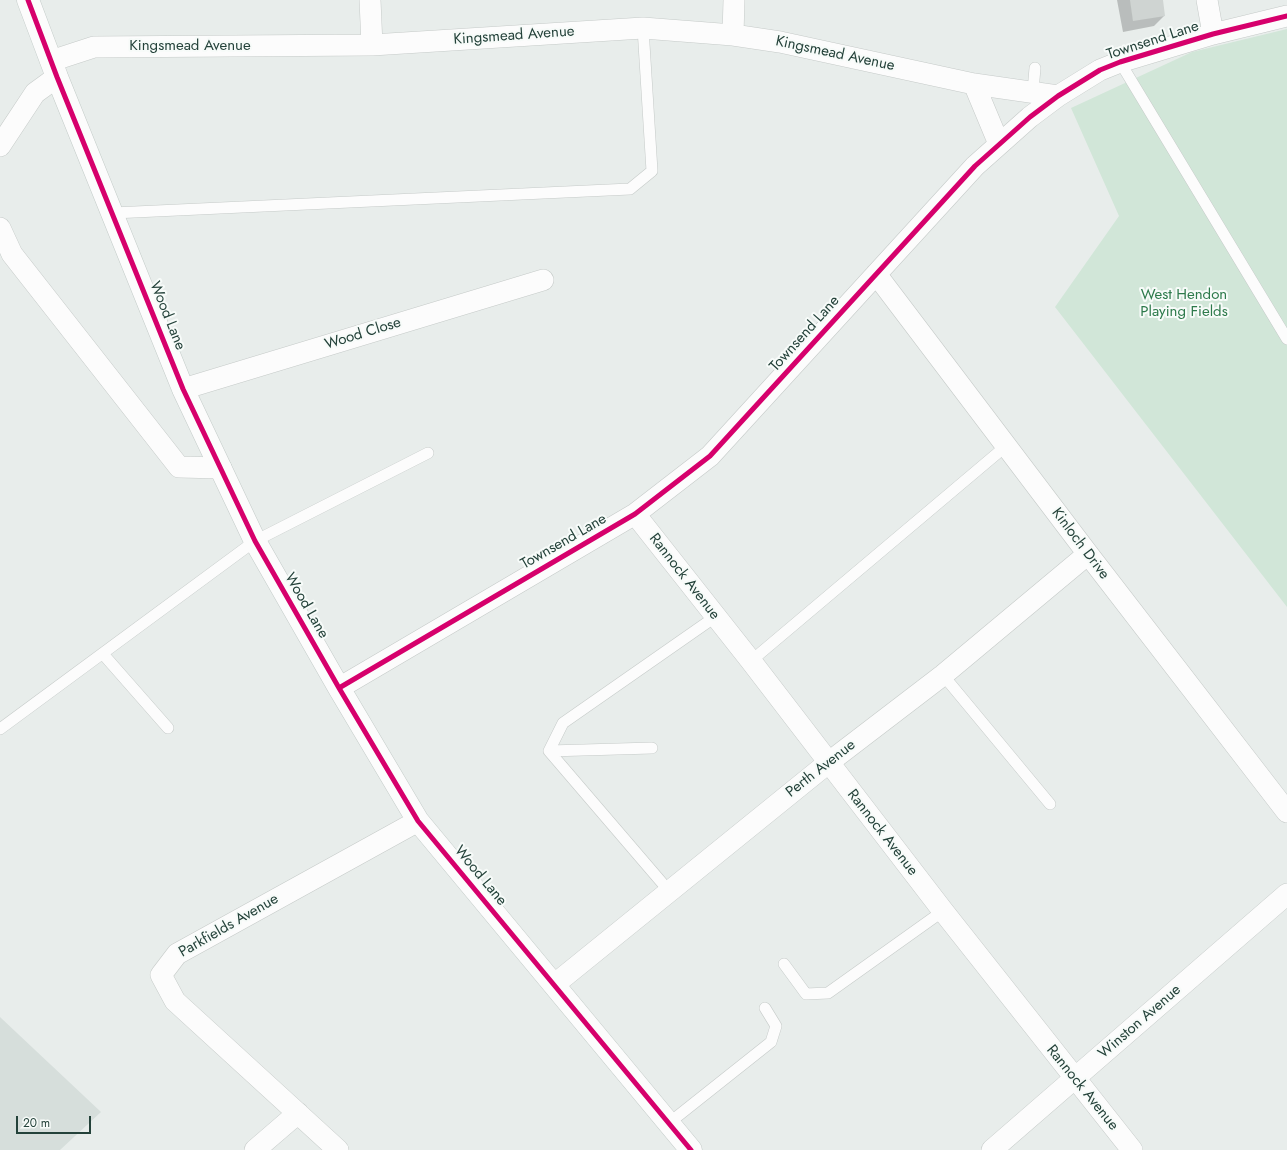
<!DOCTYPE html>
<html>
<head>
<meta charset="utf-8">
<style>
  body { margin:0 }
  #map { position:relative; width:1287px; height:1150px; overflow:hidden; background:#e8edeb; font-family:Jost,sans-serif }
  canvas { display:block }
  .scale { position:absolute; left:16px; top:1116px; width:75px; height:18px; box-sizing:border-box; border:2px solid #24423a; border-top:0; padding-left:5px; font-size:12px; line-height:14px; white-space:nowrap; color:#24423a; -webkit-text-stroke:3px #f7fbf9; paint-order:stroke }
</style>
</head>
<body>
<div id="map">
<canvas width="1287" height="1150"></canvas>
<div class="scale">20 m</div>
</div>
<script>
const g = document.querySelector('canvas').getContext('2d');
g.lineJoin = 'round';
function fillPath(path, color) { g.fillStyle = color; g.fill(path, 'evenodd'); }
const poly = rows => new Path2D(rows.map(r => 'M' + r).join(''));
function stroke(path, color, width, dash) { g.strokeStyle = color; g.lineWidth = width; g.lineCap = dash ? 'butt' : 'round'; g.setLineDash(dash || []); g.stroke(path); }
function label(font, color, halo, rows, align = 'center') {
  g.font = font + ' Jost,sans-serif'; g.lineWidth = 4; g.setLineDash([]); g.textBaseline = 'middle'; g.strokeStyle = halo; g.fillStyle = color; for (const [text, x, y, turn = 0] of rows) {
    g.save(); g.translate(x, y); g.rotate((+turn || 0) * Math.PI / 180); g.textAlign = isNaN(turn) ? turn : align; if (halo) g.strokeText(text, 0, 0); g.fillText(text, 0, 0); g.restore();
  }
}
const built = poly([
  [0,1017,101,1112,60,1150,0,1150]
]);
const green = poly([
  [1287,29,1287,607,1055,307,1119,216,1071,108,1192,52]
]);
const shadow = poly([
  [1117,0,1162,0,1164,16,1154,26,1123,32]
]);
const building = poly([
  [1130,0,1163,0,1165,16,1133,21]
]);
const lane = poly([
  [1120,62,1287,339],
  [1033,91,1035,68],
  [113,213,630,189,652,171,643,28],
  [103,654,168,728],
  [751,661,1006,446],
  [943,675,1050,804],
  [0,729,255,541,428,453],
  [549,751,652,748],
  [669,891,549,751,563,723,715,617],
  [784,964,806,994,828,993,943,911],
  [669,1123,771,1042,776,1026,765,1008]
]);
const street = poly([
  [370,0,372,45],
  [1207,0,1213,34],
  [733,35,734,0],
  [51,61,94,47,372,45,643,28,733,35,780,42,974,84,1058,96],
  [974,84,999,144],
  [0,146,35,93,57,77],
  [0,228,12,254,179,467,221,468],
  [876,274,1088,554,1287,812],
  [183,389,543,280],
  [635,514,751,661,943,911,1132,1150],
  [339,688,635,514,710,456,975,166,1030,117,1058,96,1100,70,1120,62,1213,34,1287,16],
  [555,984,828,763,943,675,1088,554],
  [255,1150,298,1113],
  [338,1150,175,1001,161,975,177,954,418,821],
  [992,1150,1287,894]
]);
const secondary = poly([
  [28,0,57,77,183,389,255,541,339,688,418,821,691,1150]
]);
const cycleway = poly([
  [28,0,57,77,183,389,255,541,339,688,418,821,691,1150],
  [339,688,635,514,710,456,975,166,1030,117,1058,96,1100,70,1120,62,1213,34,1287,16]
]);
const streetNames = [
  ["Kingsmead Avenue",514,36,-4],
  ["Townsend Lane",1153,41,-18],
  ["Kingsmead Avenue",190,46],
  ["Kingsmead Avenue",835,54,12],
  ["Wood Lane",167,316,68],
  ["Wood Close",363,334,-17],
  ["Townsend Lane",805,334,-48],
  ["Townsend Lane",564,542,-30],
  ["Kinloch Drive",1080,544,53],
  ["Rannock Avenue",684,577,52],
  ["Wood Lane",306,606,60],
  ["Perth Avenue",821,769,-38],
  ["Rannock Avenue",882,833,52],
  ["Wood Lane",480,876,50],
  ["Parkfields Avenue",229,926,-30],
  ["Winston Avenue",1140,1022,-41],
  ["Rannock Avenue",1082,1088,51]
];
const parkNames = [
  ["West Hendon",1184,295],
  ["Playing Fields",1184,312]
];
fillPath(built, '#d6dedb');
fillPath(green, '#d1e6d8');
fillPath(shadow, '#0003');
fillPath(building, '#cfd4d2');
stroke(lane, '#c5cac8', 12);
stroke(street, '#c5cac8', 22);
stroke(secondary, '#c3cbc8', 23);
stroke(lane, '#fcfcfc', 11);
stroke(street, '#fcfcfc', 21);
stroke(secondary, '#fcfcfc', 22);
stroke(cycleway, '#d6006c', 5);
label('15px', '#24423a', '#f7fbf9', streetNames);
label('15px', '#2d7a4b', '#f7fbf9', parkNames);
</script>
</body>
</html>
